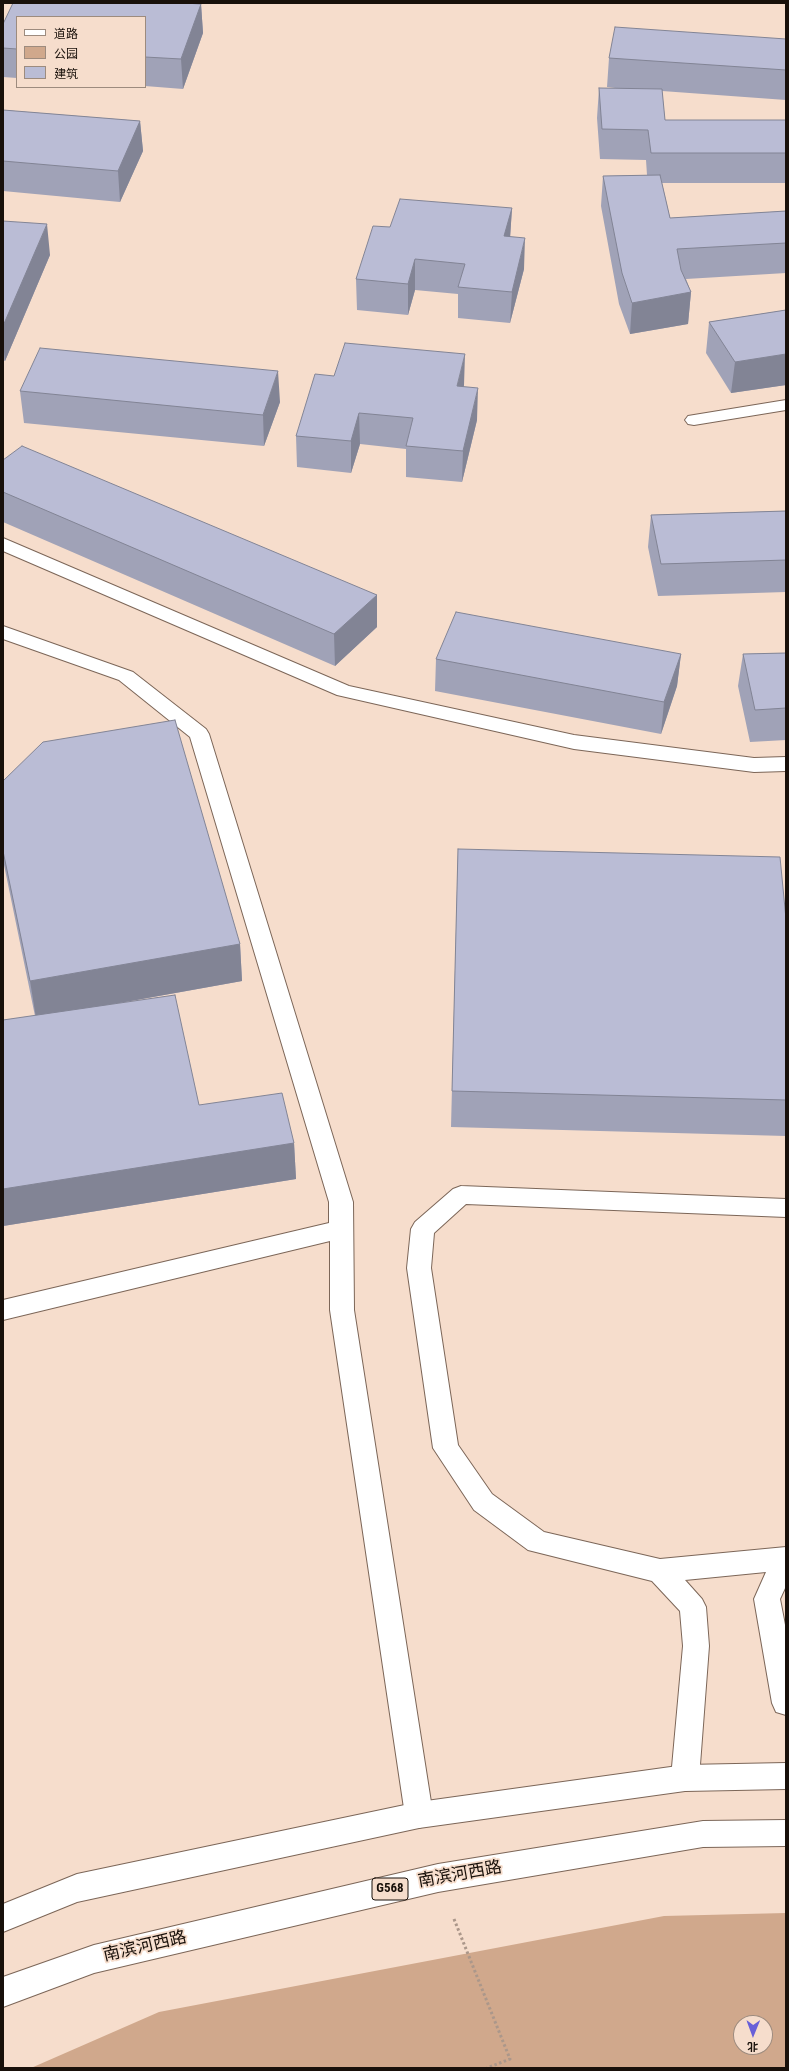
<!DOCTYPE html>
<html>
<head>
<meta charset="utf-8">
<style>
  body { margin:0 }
  #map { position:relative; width:789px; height:2071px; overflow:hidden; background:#f6ddcc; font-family:"Roboto Condensed","Noto Sans SC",sans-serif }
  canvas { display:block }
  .frame { position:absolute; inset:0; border:4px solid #18100a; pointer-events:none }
  .legend { position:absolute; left:16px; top:16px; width:130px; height:72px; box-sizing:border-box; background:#f6ddcc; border:1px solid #9d8b7e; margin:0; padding:5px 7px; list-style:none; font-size:12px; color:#18100a }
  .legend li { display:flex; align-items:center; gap:8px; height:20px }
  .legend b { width:20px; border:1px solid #9d8b7e }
  .north { position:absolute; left:733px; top:2015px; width:40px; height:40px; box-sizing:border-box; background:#f6ddcc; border:1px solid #9d8b7e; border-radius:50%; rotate:181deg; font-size:11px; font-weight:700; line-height:16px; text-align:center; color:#18100a }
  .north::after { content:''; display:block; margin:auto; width:14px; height:18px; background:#685fd8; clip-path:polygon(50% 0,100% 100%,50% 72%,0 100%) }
</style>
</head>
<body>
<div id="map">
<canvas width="789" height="2071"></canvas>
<div class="frame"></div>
<ul class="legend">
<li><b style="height:5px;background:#fff"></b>道路</li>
<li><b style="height:11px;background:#d0a88c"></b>公园</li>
<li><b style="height:11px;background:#babcd5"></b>建筑</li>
</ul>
<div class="north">北</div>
</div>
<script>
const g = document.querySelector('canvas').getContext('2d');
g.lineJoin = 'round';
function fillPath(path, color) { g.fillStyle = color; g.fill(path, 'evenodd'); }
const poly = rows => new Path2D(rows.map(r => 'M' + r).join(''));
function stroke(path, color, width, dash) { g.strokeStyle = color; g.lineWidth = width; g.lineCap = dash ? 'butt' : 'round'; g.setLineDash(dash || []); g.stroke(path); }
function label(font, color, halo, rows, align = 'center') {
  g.font = font + ' "Roboto Condensed","Noto Sans SC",sans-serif'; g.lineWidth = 3.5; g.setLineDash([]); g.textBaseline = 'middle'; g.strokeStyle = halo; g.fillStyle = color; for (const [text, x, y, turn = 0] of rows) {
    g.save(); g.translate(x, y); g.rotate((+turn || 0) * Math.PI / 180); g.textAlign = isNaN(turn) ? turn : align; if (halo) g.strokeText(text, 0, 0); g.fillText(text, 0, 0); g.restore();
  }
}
const green = poly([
  [786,1913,786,2068,31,2068,159,2012,664,1916],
  [741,2023,765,2023,765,2047,741,2047]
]);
const path = poly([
  [454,1919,510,2059,487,2068]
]);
const service = poly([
  [3,626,133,672,206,729,209,734,353,1202,354,1310,433,1815,429,1824,419,1828,409,1824,405,1815,330,1310,330,1241,3,1320,3,1300,329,1223,329,1202,190,737,119,680,3,639,3,626],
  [461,1186,786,1199,786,1217,466,1204,434,1233,431,1268,458,1445,492,1494,544,1532,660,1559,786,1547,786,1586,780,1599,786,1630,786,1715,776,1712,772,1703,754,1599,766,1572,685,1580,702,1599,706,1607,709,1646,699,1778,695,1787,685,1791,675,1787,671,1778,683,1646,680,1611,652,1581,528,1550,474,1510,433,1448,407,1268,411,1229,415,1222,453,1189,461,1186]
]);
const minor = poly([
  [786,400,786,410,694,425,688,424,685,420,688,416,694,415,786,400],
  [3,538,349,686,574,735,754,758,786,757,786,771,754,772,574,749,337,695,3,551,3,538]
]);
const trunk = poly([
  [786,1763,786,1789,685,1791,419,1828,77,1902,3,1932,3,1904,77,1874,419,1802,685,1765,786,1763],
  [786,1820,786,1846,703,1847,438,1892,94,1973,3,2007,3,1977,94,1945,438,1864,703,1821,786,1820]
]);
const wall = poly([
  [13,3,184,3,201,4,203,33,183,89,145,86,145,17,17,17,17,78,3,77,3,24],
  [786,39,786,100,662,91,665,120,786,120,786,183,662,183,670,218,786,211,786,273,686,279,691,292,688,324,630,334,619,304,601,206,603,176,647,175,646,160,600,159,597,118,599,88,623,89,607,87,609,58],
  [3,110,140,121,143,151,120,202,3,191],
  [512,208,510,237,524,269,510,323,458,318,458,294,415,290,408,315,357,310,356,279,390,227],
  [3,221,50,255,5,361,3,360],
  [786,310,786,385,731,393,706,353,709,322],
  [334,376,464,385,464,387,477,420,462,482,406,477,406,449,360,444,351,473,297,467,296,436],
  [20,391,280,402,264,446,24,423],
  [3,460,377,595,377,627,335,666,3,522],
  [786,511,786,592,658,596,648,547,651,515],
  [786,653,786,740,750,742,738,686,743,654],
  [681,654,677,686,661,734,435,691,436,659],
  [3,781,240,944,242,981,109,1005,199,1105,294,1143,296,1179,3,1226,3,1020,35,1016,3,860],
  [458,849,786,919,786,1136,451,1127]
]);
const shadedWall = poly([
  [201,4,203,33,183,89,181,59],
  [140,121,143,151,120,202,118,171],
  [512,208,510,239,504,236],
  [47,224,50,255,5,361,3,342,3,326],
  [525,238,524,269,510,323,512,292],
  [415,259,415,290,408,315,408,284],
  [691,292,688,324,630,334,632,303],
  [465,354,464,385,456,418,457,386],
  [786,354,786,385,731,393,735,362],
  [278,371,280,402,264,446,263,415],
  [478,388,477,420,462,482,463,451],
  [359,413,360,444,351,473,351,441],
  [377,595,377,627,335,666,334,634],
  [681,654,677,686,661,734,664,702],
  [240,944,242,981,36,1018,30,981],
  [294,1143,296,1179,3,1226,3,1189]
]);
const building = poly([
  [13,3,184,3,201,4,181,59,145,57,145,17,17,17,17,49,3,48,3,24,13,3],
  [615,27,786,39,786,70,609,58,615,27],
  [599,88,662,89,665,120,786,120,786,153,651,153,648,130,602,129,599,88],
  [3,110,140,121,118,171,3,161,3,110],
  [660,175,670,218,786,211,786,243,677,249,681,270,691,292,632,303,622,273,603,176,660,175],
  [400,199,512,208,504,236,525,238,512,292,458,287,465,264,415,259,408,284,356,279,373,226,390,227,400,199],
  [3,221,47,224,3,326,3,221],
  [786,310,786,354,735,362,709,322,786,310],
  [345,343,465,354,457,386,478,388,463,451,406,446,413,418,359,413,351,441,296,436,315,374,334,376,345,343],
  [40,348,278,371,263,415,20,391,40,348],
  [22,446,377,595,334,634,3,492,3,460,22,446],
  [786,511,786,560,661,564,651,515,786,511],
  [456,612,681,654,664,702,436,659,456,612],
  [786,653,786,708,755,710,743,654,786,653],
  [175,720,240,944,30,981,3,851,3,781,43,742,175,720],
  [458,849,780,857,786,919,786,1100,452,1091,458,849],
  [175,995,199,1105,282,1093,294,1143,3,1189,3,1020,175,995]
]);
const shields = [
  [390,1889,36]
];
const shieldNames = [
  ["G568",390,1889]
];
const nearStreetnames = [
  ["南滨河西路",460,1875,-10],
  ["南滨河西路",145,1947,-13]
];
fillPath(green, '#d0a88c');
stroke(service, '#7c6658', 2);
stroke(minor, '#7c6658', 2);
stroke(trunk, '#7c6658', 2);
stroke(path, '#ab978a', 3, [2.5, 2.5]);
fillPath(service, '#fff');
fillPath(minor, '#fff');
fillPath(trunk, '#fff');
fillPath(wall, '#a0a2b7');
fillPath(shadedWall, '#828495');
fillPath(building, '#babcd5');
stroke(building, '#828495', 1);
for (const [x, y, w] of shields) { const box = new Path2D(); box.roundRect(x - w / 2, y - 11, w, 22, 3); g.fillStyle = '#f6ddcc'; g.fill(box); stroke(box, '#18100a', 1); }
label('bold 13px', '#18100a', null, shieldNames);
label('17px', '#18100a', '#f6ddcc', nearStreetnames);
</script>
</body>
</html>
